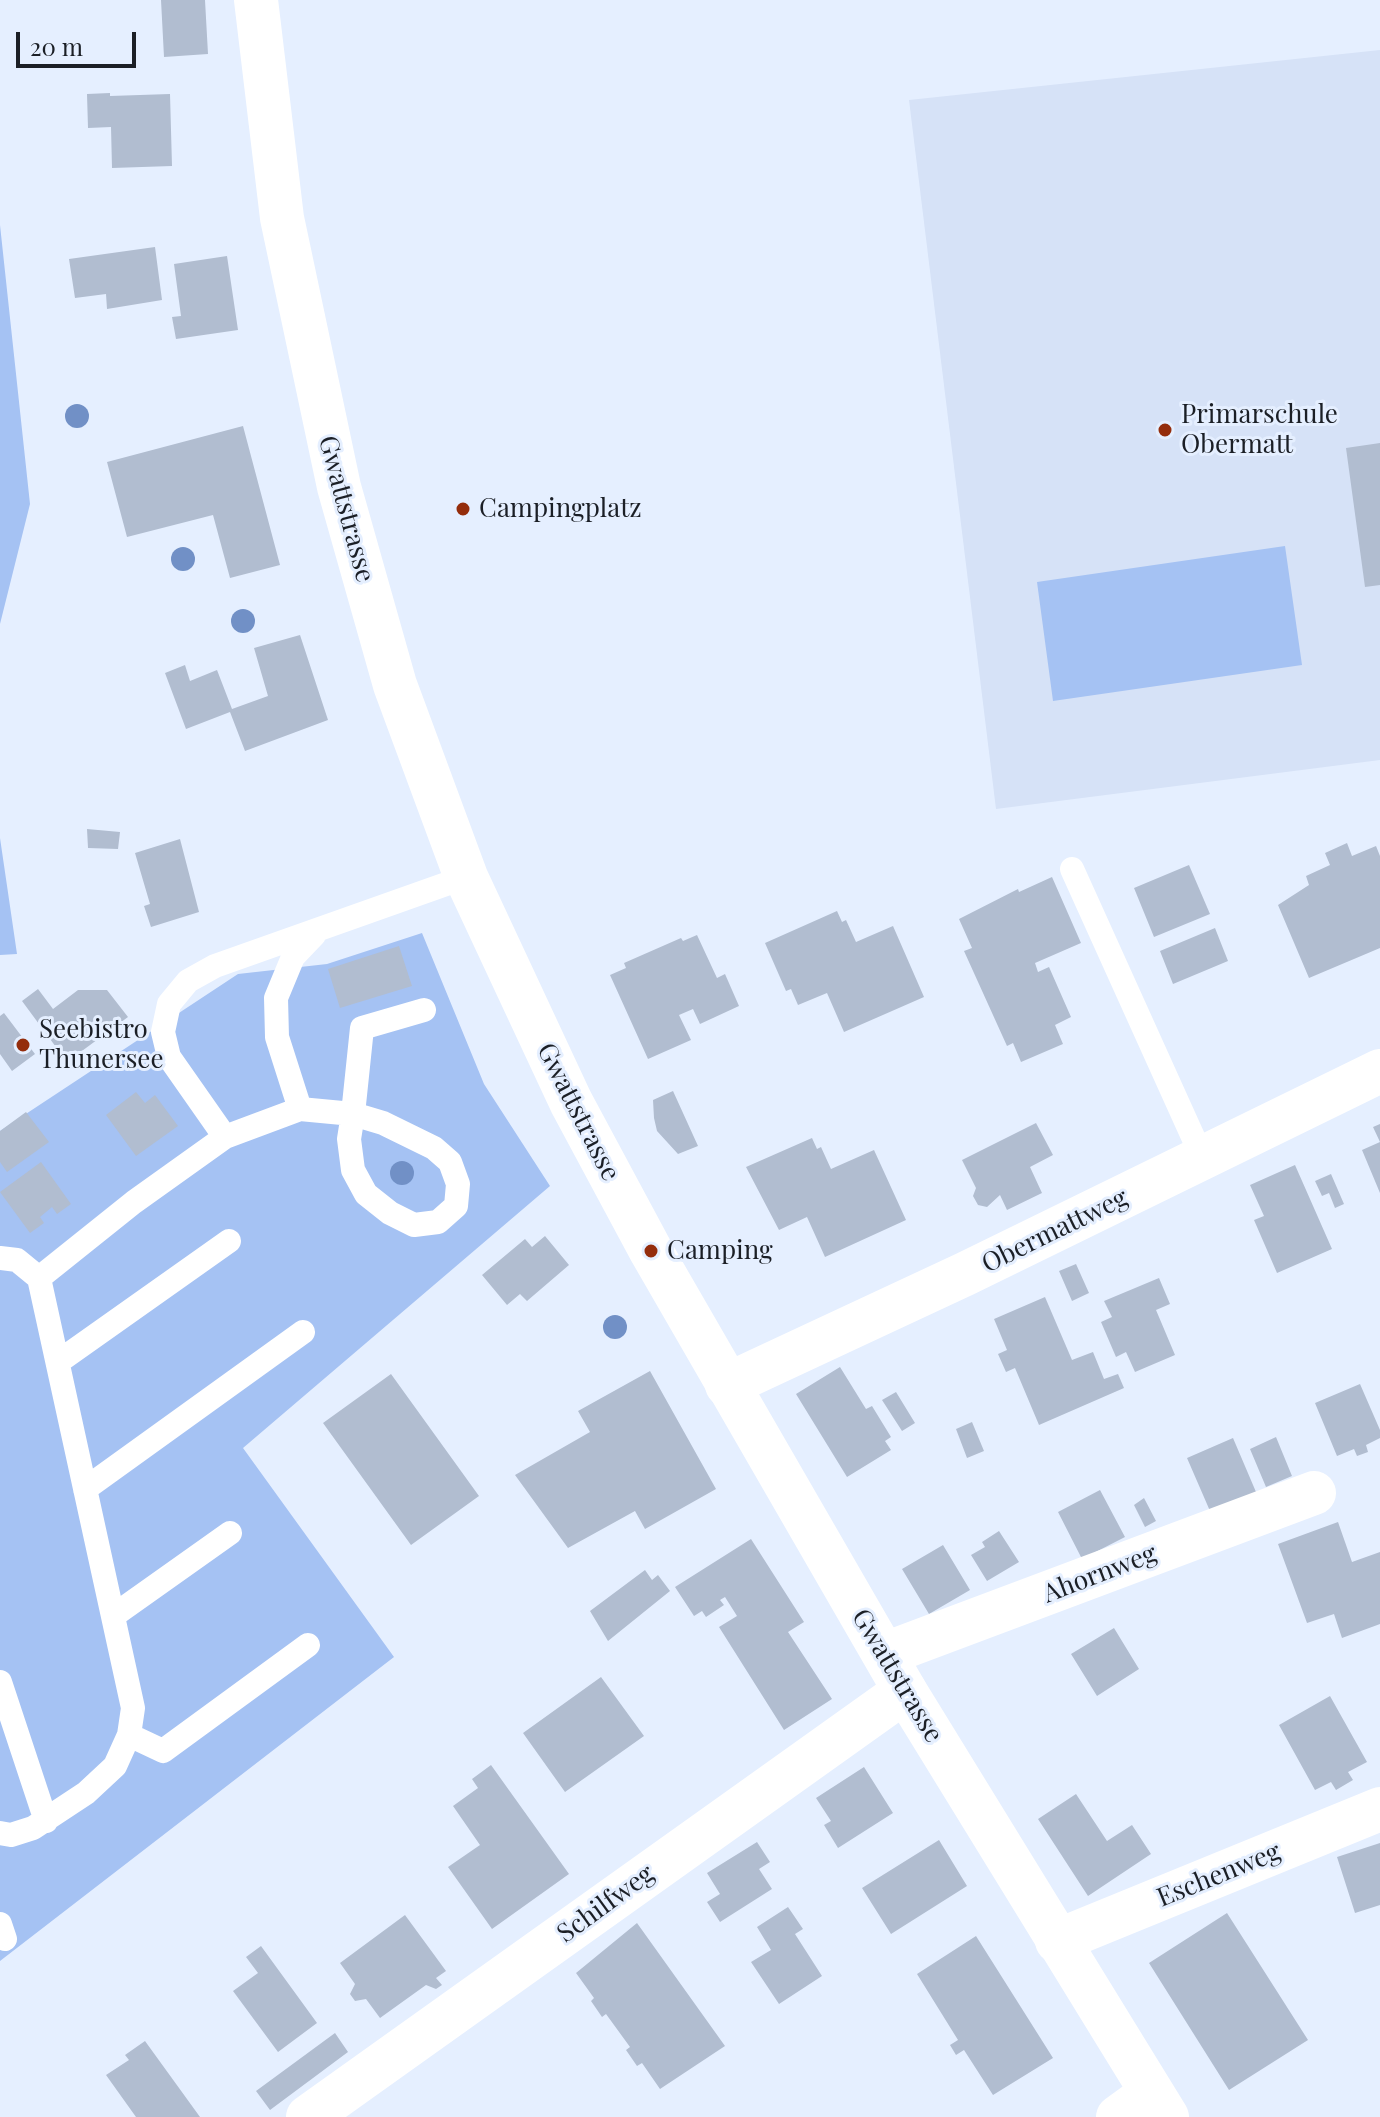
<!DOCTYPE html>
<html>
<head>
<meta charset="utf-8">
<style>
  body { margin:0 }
  #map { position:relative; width:1380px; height:2117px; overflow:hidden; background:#e5efff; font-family:"Playfair Display",serif }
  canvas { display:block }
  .scale { position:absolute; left:16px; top:32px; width:120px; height:36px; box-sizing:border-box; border:4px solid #1b1f26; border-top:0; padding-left:10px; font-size:24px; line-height:28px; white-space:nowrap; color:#1b1f26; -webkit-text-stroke:6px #e5efff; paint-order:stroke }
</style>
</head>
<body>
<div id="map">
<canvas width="1380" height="2117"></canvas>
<div class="scale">20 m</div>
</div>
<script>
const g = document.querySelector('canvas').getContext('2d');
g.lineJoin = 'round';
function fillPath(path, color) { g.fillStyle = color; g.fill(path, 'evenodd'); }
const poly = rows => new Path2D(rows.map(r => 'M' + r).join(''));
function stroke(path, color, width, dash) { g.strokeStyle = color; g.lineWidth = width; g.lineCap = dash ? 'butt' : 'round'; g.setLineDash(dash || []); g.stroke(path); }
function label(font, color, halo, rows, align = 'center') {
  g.font = font + ' "Playfair Display",serif'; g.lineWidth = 6; g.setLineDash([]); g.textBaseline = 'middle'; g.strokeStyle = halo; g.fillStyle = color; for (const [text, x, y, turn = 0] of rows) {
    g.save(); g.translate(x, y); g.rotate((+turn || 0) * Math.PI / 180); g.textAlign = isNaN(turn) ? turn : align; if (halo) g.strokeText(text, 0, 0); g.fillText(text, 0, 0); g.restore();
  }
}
const built = poly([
  [1380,50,1380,760,996,809,909,100]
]);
const green = poly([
  [0,225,30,504,0,624],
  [1285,546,1302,665,1053,701,1037,582],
  [0,838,17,954,0,955],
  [422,933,484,1084,550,1186,243,1448,394,1657,0,1961,0,1131,238,974,327,964]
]);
const building = poly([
  [161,0,205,0,208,54,164,57],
  [110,93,110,96,170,94,172,166,112,168,111,127,88,128,87,94],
  [155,247,162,300,107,309,106,294,75,298,69,259],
  [227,256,238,330,176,339,172,317,181,316,174,264],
  [243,426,280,565,230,578,213,515,127,537,107,462],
  [1380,443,1380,585,1365,587,1346,448],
  [300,635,328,720,245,751,230,712,186,729,165,673,185,665,190,681,217,670,232,709,268,696,254,648],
  [87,829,120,832,118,849,88,848],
  [180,839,199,912,151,927,144,906,150,904,135,853],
  [1347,843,1352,856,1376,846,1380,856,1380,948,1309,978,1278,905,1309,885,1306,876,1330,865,1325,853],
  [1189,865,1210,914,1154,937,1134,888],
  [1052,877,1081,943,1035,963,1038,972,1049,967,1071,1017,1055,1025,1063,1044,1021,1062,1013,1043,1007,1046,964,951,972,948,959,919,1018,889,1019,892],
  [837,911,842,922,846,920,856,942,893,926,924,997,844,1032,827,993,798,1005,791,989,786,991,765,943],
  [1215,928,1228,961,1173,984,1160,951],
  [697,935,717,978,725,974,739,1006,700,1024,693,1009,679,1015,691,1040,648,1059,610,975,626,968,624,963,681,938,683,941],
  [399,946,412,986,340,1008,328,969],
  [38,989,53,1009,78,990,107,990,128,1017,67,1062,22,1001],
  [4,1013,35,1054,12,1071,0,1054,0,1016],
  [673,1091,698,1146,678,1154,657,1131,654,1118,653,1100],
  [136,1092,145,1103,155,1095,178,1126,136,1156,106,1115],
  [26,1112,49,1142,7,1172,0,1162,0,1131],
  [1036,1123,1053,1155,1030,1167,1042,1193,1007,1210,1000,1195,987,1207,978,1205,973,1196,976,1188,962,1160],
  [1380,1124,1380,1193,1362,1150,1380,1142,1373,1127],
  [812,1138,817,1149,821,1147,831,1169,874,1150,906,1220,825,1257,807,1217,779,1230,746,1167],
  [41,1162,71,1204,57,1214,52,1207,40,1217,44,1223,30,1233,0,1192],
  [1295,1165,1332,1249,1277,1273,1254,1220,1264,1216,1250,1185],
  [1331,1174,1344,1204,1335,1208,1329,1193,1322,1196,1315,1181],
  [545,1236,569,1265,527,1301,520,1294,507,1305,482,1275,525,1239,532,1247],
  [1076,1264,1089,1293,1072,1301,1059,1271],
  [1159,1278,1170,1304,1156,1310,1175,1355,1135,1372,1126,1352,1116,1357,1101,1322,1112,1317,1104,1301],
  [1045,1297,1072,1360,1093,1352,1104,1379,1118,1374,1124,1388,1039,1425,1015,1368,1006,1372,998,1354,1007,1350,994,1319],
  [840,1367,866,1409,872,1406,891,1437,885,1441,891,1450,847,1477,796,1394],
  [650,1371,716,1489,645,1529,635,1511,568,1548,515,1475,590,1432,578,1411],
  [391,1374,479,1496,411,1545,323,1423],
  [1360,1384,1380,1430,1380,1438,1366,1445,1368,1452,1357,1456,1354,1449,1337,1456,1315,1403],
  [896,1392,915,1423,902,1431,882,1400],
  [972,1422,984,1451,967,1458,956,1429],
  [1276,1437,1292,1476,1266,1487,1250,1449],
  [1233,1438,1256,1492,1210,1511,1187,1458],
  [1100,1490,1125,1537,1082,1559,1058,1512],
  [1144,1498,1156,1521,1145,1527,1134,1505],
  [1338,1522,1352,1562,1380,1552,1380,1624,1342,1638,1334,1614,1307,1623,1278,1544],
  [999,1531,1019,1562,987,1581,971,1555,985,1547,982,1542],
  [751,1539,804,1622,788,1632,832,1699,784,1730,719,1627,737,1616,725,1597,720,1600,724,1605,706,1617,702,1611,694,1616,675,1587],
  [943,1545,970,1590,929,1614,902,1569],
  [645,1570,652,1580,658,1575,670,1591,608,1641,590,1611],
  [1114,1628,1139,1669,1097,1696,1071,1654],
  [601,1677,644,1736,565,1792,523,1733],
  [1330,1696,1367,1762,1348,1772,1353,1780,1336,1790,1331,1782,1315,1790,1279,1725],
  [491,1765,569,1874,492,1929,448,1867,480,1845,453,1806,478,1788,472,1779],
  [864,1767,893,1813,838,1848,824,1825,831,1821,816,1798],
  [1076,1794,1107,1841,1132,1825,1151,1854,1088,1896,1038,1819],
  [939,1840,967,1886,891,1934,862,1888],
  [757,1842,770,1862,759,1869,772,1889,720,1922,707,1902,720,1894,707,1873],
  [1380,1843,1380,1905,1355,1913,1337,1857],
  [788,1907,803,1929,795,1934,822,1976,779,2004,751,1962,771,1950,757,1927],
  [1227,1913,1308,2040,1229,2090,1149,1963],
  [405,1915,446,1971,436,1978,442,1985,436,1989,426,1985,380,2018,366,1999,355,2001,350,1994,355,1984,340,1963],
  [637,1923,725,2046,660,2089,642,2063,637,2066,626,2050,630,2047,606,2014,602,2017,591,2001,594,1998,576,1973],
  [976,1936,1053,2058,993,2095,964,2050,956,2055,950,2045,958,2040,917,1974],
  [261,1946,317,2023,278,2052,233,1991,258,1973,246,1957],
  [335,2033,348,2052,270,2110,256,2091],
  [145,2041,200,2117,136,2117,106,2075,129,2060,125,2055]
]);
const lane = poly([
  [1072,869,1203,1159],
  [300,1109,277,1037,276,998,293,957,314,935],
  [225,1137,169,1057,163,1032,169,1004,188,981,215,966,466,877],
  [0,1258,17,1260,39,1278,134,1202,225,1137,300,1109,353,1114,383,1123,434,1148,450,1162,458,1184,456,1206,438,1222,414,1225,390,1213,366,1194,353,1170,349,1139,353,1114,362,1028,424,1010],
  [58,1362,229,1241],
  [85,1489,303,1332],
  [113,1616,230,1533],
  [0,1682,46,1821],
  [129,1735,163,1751,308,1645],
  [0,1833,11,1835,33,1828,86,1793,115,1766,129,1735,133,1708,39,1278],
  [0,1924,5,1939]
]);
const street = poly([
  [727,1385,965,1274,1380,1071],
  [885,1654,1314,1493],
  [1057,1941,1380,1809],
  [308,2117,905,1691],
  [1118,2117,1151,2093]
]);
const primary = poly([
  [256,0,282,218,339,487,395,685,466,877,571,1102,651,1251,905,1691,1167,2117]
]);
const trees = [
  [77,416],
  [183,559],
  [243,621],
  [402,1173],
  [615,1327]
];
const markers = [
  [1165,430,8,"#942d0c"],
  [463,509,8,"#942d0c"],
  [23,1045,8,"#942d0c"],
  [651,1251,8,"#942d0c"]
];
const poiNames = [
  ["Primarschule",1181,415],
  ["Obermatt",1181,445],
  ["Campingplatz",479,509],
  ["Seebistro",39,1030],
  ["Thunersee",39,1060],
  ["Camping",667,1251]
];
const streetNames = [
  ["Gwattstrasse",346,509,75],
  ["Gwattstrasse",578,1112,63],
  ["Obermattweg",1055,1231,-26],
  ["Ahornweg",1100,1574,-21],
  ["Gwattstrasse",897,1676,59],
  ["Eschenweg",1219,1875,-22],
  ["Schilfweg",606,1904,-36]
];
fillPath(built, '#d6e2f7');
fillPath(green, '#a5c2f3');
fillPath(building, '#b1bdd0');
stroke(lane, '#fff', 24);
stroke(street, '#fff', 44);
stroke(primary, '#fff', 44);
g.fillStyle = '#7190c6';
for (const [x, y] of trees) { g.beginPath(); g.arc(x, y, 12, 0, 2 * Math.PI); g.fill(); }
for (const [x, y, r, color] of markers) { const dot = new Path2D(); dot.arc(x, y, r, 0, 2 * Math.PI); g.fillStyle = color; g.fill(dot); stroke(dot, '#e5efff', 3); }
label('26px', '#1b1f26', '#e5efff', poiNames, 'left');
label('26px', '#1b1f26', '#e5efff', streetNames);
</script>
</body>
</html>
